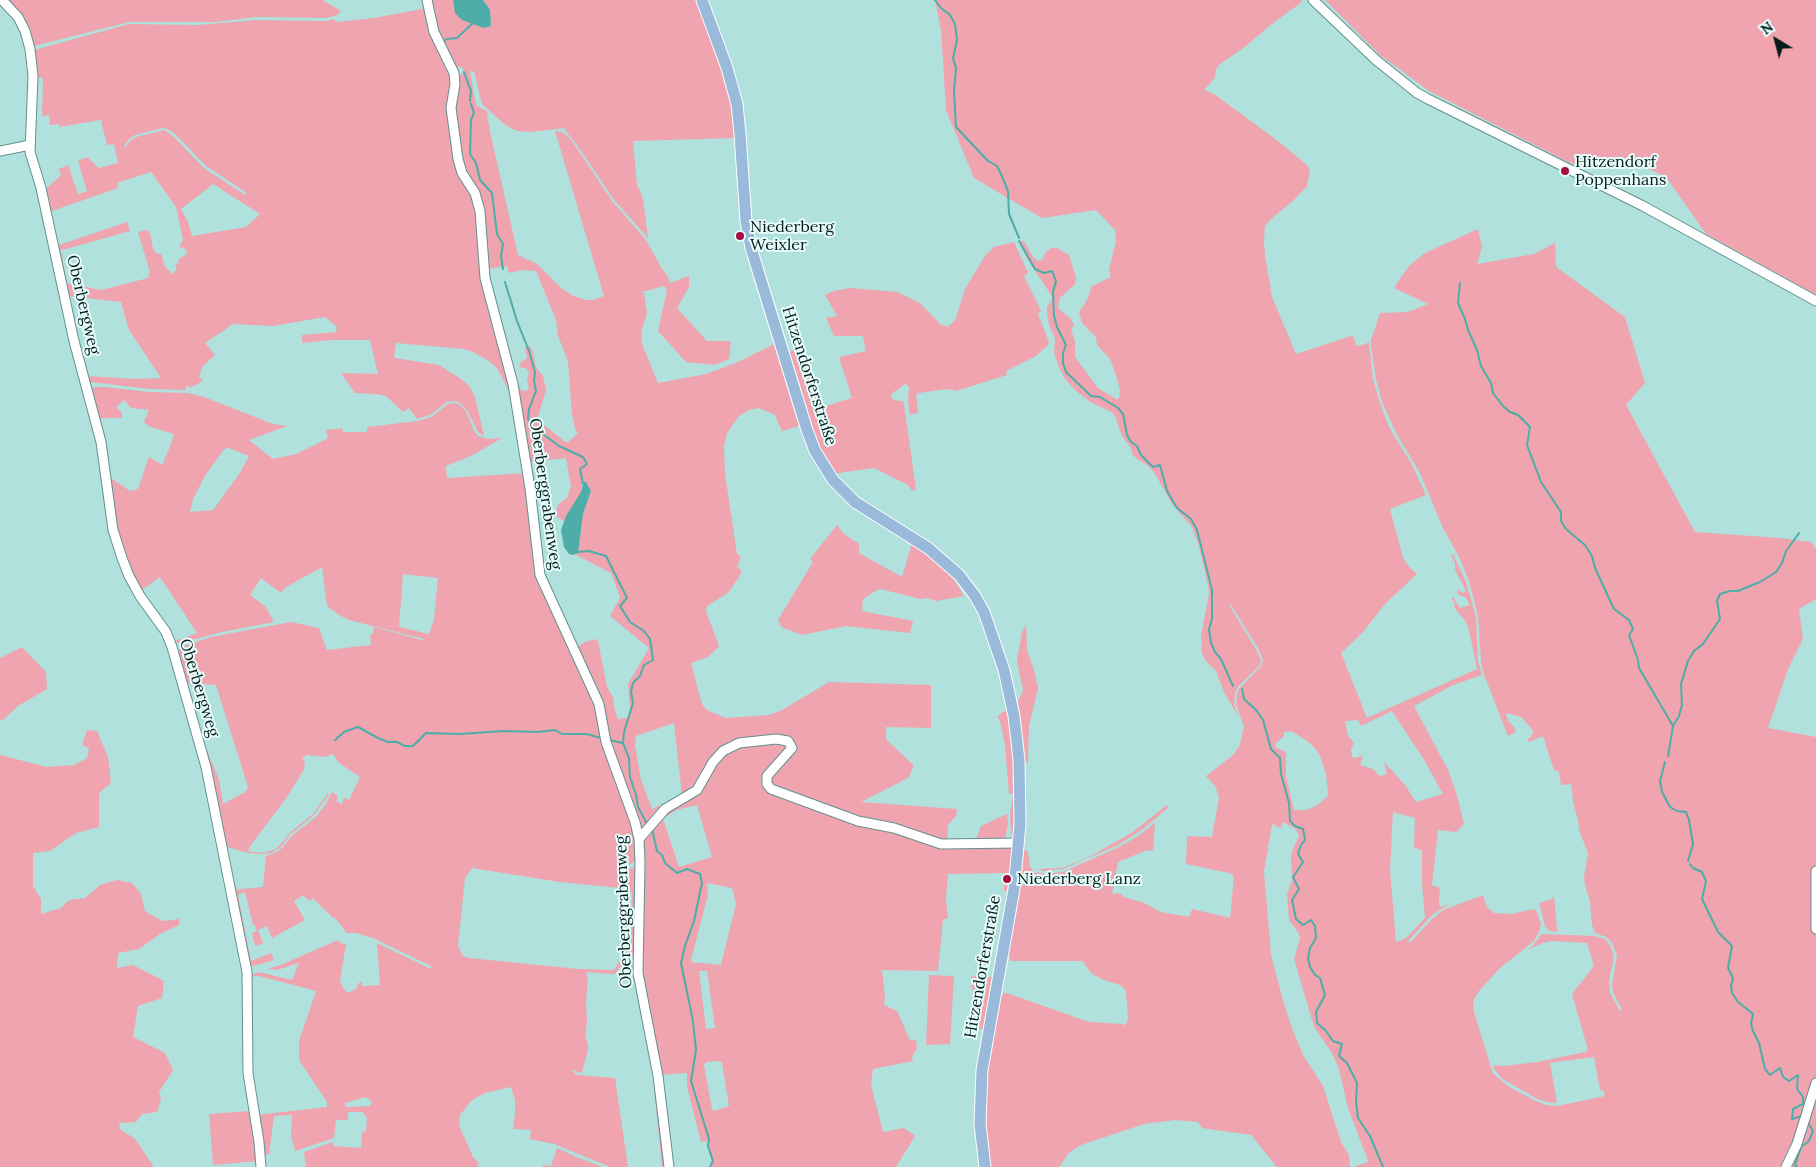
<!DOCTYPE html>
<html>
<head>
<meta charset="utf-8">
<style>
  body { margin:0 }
  #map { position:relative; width:1816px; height:1167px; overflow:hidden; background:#b0e1dd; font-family:Lora,serif }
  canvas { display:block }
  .north { position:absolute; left:1751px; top:15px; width:50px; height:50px; -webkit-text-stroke:4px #e5fdfb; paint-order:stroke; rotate:323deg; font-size:14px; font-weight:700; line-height:20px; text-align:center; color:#071a19 }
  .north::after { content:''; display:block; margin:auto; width:18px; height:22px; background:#071a19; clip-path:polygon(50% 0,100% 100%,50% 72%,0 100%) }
</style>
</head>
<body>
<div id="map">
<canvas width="1816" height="1167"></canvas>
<div class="north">N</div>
</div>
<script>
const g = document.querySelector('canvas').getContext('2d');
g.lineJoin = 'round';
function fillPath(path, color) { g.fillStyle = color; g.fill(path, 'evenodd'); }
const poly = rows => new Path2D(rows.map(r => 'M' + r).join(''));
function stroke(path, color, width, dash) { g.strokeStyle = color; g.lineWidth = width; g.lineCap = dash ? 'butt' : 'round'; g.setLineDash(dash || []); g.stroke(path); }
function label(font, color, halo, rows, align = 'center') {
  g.font = font + ' Lora,serif'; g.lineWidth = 4; g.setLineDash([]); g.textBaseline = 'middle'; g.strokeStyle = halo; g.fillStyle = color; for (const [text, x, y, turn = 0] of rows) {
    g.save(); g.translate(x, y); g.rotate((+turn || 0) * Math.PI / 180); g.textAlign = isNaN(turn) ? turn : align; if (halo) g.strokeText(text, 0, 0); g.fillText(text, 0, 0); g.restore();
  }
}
const green = poly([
  [6,0,322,0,341,11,337,15,326,18,256,17,216,22,129,22,34,46],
  [431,0,453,0,454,7,484,28,491,26,490,10,483,0,699,0,720,58,733,105,737,138,633,141,637,186,639,188,643,199,648,238,614,200,577,145,565,130,566,128,530,132,517,131,511,128,504,124,482,104,474,71,470,72,476,105,488,112,487,115,491,136,518,255,537,264,561,288,573,296,586,300,593,300,604,296,555,131,562,132,570,138,612,201,646,240,662,269,668,277,670,283,689,276,689,287,677,308,707,341,731,341,729,359,715,365,686,362,658,331,667,290,664,286,642,292,644,294,647,313,641,332,642,344,658,383,706,374,738,362,774,344,799,426,782,431,775,415,759,408,749,410,739,416,727,433,724,445,725,474,737,554,741,557,737,566,742,571,739,577,728,593,707,606,706,611,719,646,708,657,691,663,702,704,707,710,726,718,769,715,782,710,829,682,931,685,931,728,886,727,886,739,914,766,908,778,861,802,957,809,956,816,948,825,947,843,871,822,772,788,768,780,792,743,733,744,700,784,644,826,638,829,575,649,583,643,595,639,598,641,607,687,613,697,615,711,618,719,627,718,630,712,628,684,649,648,610,616,620,598,611,573,576,555,578,553,583,514,591,491,582,485,581,492,578,499,564,521,554,515,559,504,567,498,571,487,566,458,527,462,516,383,518,383,521,390,526,391,529,389,527,380,529,372,526,368,521,368,519,364,527,358,525,347,530,346,533,352,536,367,543,376,546,390,537,420,567,443,578,433,575,429,572,414,568,361,558,336,556,320,536,271,522,270,509,273,507,266,486,269,484,226,466,177,452,113,457,80,463,73,463,68,453,66,438,38],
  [674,723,682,796,652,809,641,780,635,745,636,736],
  [935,0,1301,0,1302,2,1273,23,1246,46,1220,64,1216,69,1215,77,1204,90,1214,94,1278,141,1307,165,1310,170,1307,186,1294,200,1271,219,1265,226,1264,241,1265,256,1272,297,1296,354,1348,337,1353,336,1356,346,1366,344,1369,341,1373,379,1380,403,1389,427,1411,463,1426,495,1390,509,1403,558,1409,567,1417,574,1386,603,1362,633,1341,653,1367,718,1477,669,1469,630,1466,622,1454,607,1455,604,1451,598,1453,597,1460,608,1470,605,1466,598,1458,594,1457,592,1459,590,1463,593,1466,591,1455,570,1455,563,1451,555,1453,554,1466,582,1476,617,1478,661,1482,675,1453,685,1414,706,1448,770,1457,795,1464,824,1456,832,1438,830,1432,885,1440,888,1439,903,1441,907,1450,904,1433,914,1408,941,1410,943,1432,919,1443,910,1483,895,1487,907,1494,913,1512,914,1533,909,1536,910,1541,924,1539,932,1534,941,1500,968,1479,991,1473,1001,1474,1012,1493,1074,1511,1088,1536,1101,1546,1105,1557,1106,1605,1096,1603,1090,1600,1090,1594,1057,1550,1063,1557,1103,1547,1102,1537,1099,1501,1078,1494,1069,1493,1065,1503,1066,1538,1062,1585,1052,1588,1050,1572,994,1594,966,1587,943,1552,941,1542,943,1528,950,1536,942,1541,934,1595,936,1605,939,1611,947,1614,957,1609,980,1610,993,1620,1011,1622,1010,1613,992,1612,985,1617,956,1612,943,1606,937,1595,933,1592,925,1590,901,1585,885,1584,877,1588,853,1579,830,1578,820,1573,802,1571,784,1561,785,1559,772,1554,770,1543,736,1529,742,1527,740,1532,736,1533,732,1531,728,1521,717,1507,713,1506,715,1509,722,1514,727,1516,732,1508,736,1483,672,1481,661,1478,616,1469,581,1459,557,1443,528,1420,473,1396,433,1382,402,1376,379,1371,346,1371,340,1380,313,1408,312,1428,304,1394,288,1400,279,1410,265,1425,253,1478,229,1482,247,1477,264,1534,254,1555,243,1556,267,1625,317,1645,383,1626,405,1695,532,1780,538,1811,542,1816,549,1816,599,1799,609,1803,639,1788,669,1768,728,1816,737,1816,1167,1353,1167,1368,1162,1367,1158,1348,1108,1339,1069,1332,1053,1314,1027,1294,959,1300,938,1298,932,1289,920,1287,895,1292,880,1291,856,1293,849,1299,836,1296,829,1283,822,1281,828,1272,824,1264,872,1271,955,1284,1004,1292,1028,1303,1055,1323,1086,1341,1142,1349,1155,1350,1167,1277,1167,1251,1135,1202,1128,1198,1122,1175,1120,1144,1124,1081,1145,1069,1153,1059,1167,987,1167,982,1094,1000,995,1003,995,1003,993,1007,993,1089,1022,1123,1024,1125,1026,1128,1019,1126,992,1124,988,1120,985,1104,980,1092,974,1082,961,1010,961,1010,956,1007,956,1022,851,1025,850,1028,852,1030,866,1034,872,1044,874,1063,872,1119,847,1138,836,1155,823,1153,850,1145,851,1118,862,1112,894,1119,893,1124,897,1142,902,1161,912,1189,917,1192,909,1230,918,1234,876,1229,873,1186,864,1187,836,1212,837,1219,797,1215,786,1206,776,1233,755,1240,745,1244,726,1236,705,1237,693,1240,688,1260,667,1263,661,1259,650,1231,605,1229,605,1257,651,1261,661,1259,666,1238,687,1235,693,1234,705,1239,718,1224,692,1216,671,1205,660,1202,653,1201,636,1209,594,1208,585,1198,543,1192,527,1172,504,1154,472,1147,465,1136,458,1132,454,1131,448,1122,436,1115,416,1112,412,1092,403,1076,391,1065,379,1058,365,1054,352,1055,338,1049,325,1047,312,1047,307,1053,298,1026,257,1020,241,1023,241,1025,243,1033,257,1038,261,1043,259,1045,253,1051,248,1057,248,1069,255,1076,277,1075,284,1060,298,1058,305,1059,309,1070,318,1074,325,1071,330,1075,341,1075,357,1098,388,1116,399,1119,398,1120,391,1117,378,1110,359,1097,345,1096,337,1082,323,1079,312,1087,300,1092,286,1111,277,1109,270,1116,241,1115,230,1096,210,1042,218,974,178,946,110,941,30],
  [1392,711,1423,758,1443,794,1416,802,1405,785,1384,762,1387,774,1379,776,1373,769,1360,765,1363,755,1355,758,1352,757,1351,749,1354,743,1348,736,1345,721,1358,720,1361,726],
  [1291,731,1306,740,1315,748,1321,758,1326,775,1328,792,1327,797,1316,806,1306,810,1294,810,1286,776,1286,752,1275,747,1276,743,1284,736,1284,732],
  [1393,812,1415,818,1414,848,1422,850,1422,884,1425,918,1406,938,1396,942,1390,869],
  [1325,0,1816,0,1816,295,1706,234,1666,177,1622,157,1578,165,1566,161,1429,91,1380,55],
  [427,8,450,67,456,159,476,202,483,272,505,358,510,393,497,368,489,361,473,352,463,349,396,343,394,356,395,358,439,365,461,379,469,386,475,397,484,436,478,432,467,410,459,402,452,401,447,402,430,415,417,419,409,408,403,412,386,396,375,394,355,393,341,373,378,374,370,340,332,340,302,343,302,335,336,332,337,327,325,317,273,326,233,324,205,343,215,355,203,366,199,376,203,381,190,388,187,385,185,390,150,389,90,382,87,376,134,379,161,378,129,330,121,302,68,296,59,255,63,253,62,257,67,283,101,290,148,278,150,272,138,232,147,230,150,233,153,249,156,253,162,255,164,265,172,274,177,269,175,266,179,262,178,260,188,253,183,247,180,249,180,245,183,240,176,207,151,172,117,183,118,188,49,212,44,191,61,175,59,169,68,165,78,194,87,191,78,161,87,157,99,168,118,163,114,144,107,145,101,120,59,127,59,124,50,125,49,115,42,116,43,78,35,78,34,50,129,24,197,25,256,20,326,21,334,19,336,22,374,18],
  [162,128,167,129,175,134,206,166,247,193,245,195,204,168,173,136,164,130,136,137,130,141,125,148,124,146,129,139,135,135],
  [213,184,260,214,246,227,192,236,188,222,181,209],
  [127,222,130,231,66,249,60,250,56,246],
  [1014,242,1028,273,1024,276,1041,311,1038,314,1049,342,1048,345,1036,356,1006,371,1007,375,956,391,947,389,919,393,916,395,918,413,910,415,908,401,909,387,907,385,904,384,898,390,893,392,891,396,893,400,903,401,904,404,916,489,912,491,908,485,874,468,832,474,821,458,787,353,794,350,802,357,811,379,819,408,852,398,839,357,866,351,863,336,834,336,826,318,837,316,825,295,834,291,850,288,897,292,920,303,940,324,948,327,955,320,965,289,985,256,994,247],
  [94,387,105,387,149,392,188,393,204,397,273,424,287,426,249,440,273,459,296,454,317,444,328,438,326,430,342,428,343,432,367,432,367,427,418,421,431,417,448,404,455,403,460,405,466,411,474,431,478,436,489,439,502,438,471,456,446,466,447,478,526,473,536,562,593,692,634,823,637,860,624,868,625,871,637,866,635,956,633,955,628,957,615,974,586,972,588,978,586,1003,587,1022,585,1036,588,1044,588,1049,582,1073,576,1072,574,1070,572,1071,577,1075,615,1078,628,1167,610,1167,554,1144,530,1139,531,1130,513,1129,515,1113,515,1100,511,1087,485,1093,472,1100,460,1115,459,1125,473,1157,479,1163,477,1167,306,1167,304,1152,333,1142,333,1146,361,1148,362,1132,366,1131,367,1118,362,1112,348,1112,348,1120,336,1120,334,1138,295,1151,291,1136,292,1115,274,1116,269,1155,263,1153,257,1115,327,1107,327,1102,299,1060,299,1041,316,991,259,976,250,977,251,975,259,972,292,980,299,963,277,970,268,969,283,964,338,940,341,944,346,944,340,981,343,988,348,993,356,989,358,984,362,981,362,986,380,985,377,943,429,968,433,967,373,938,356,933,347,933,334,917,333,918,313,898,309,901,303,895,294,901,305,920,272,938,267,926,258,930,263,943,255,946,252,933,257,931,255,925,253,925,245,892,238,895,251,961,271,953,274,960,253,966,249,965,233,890,263,887,266,856,275,853,281,849,293,835,316,817,325,805,332,792,338,796,336,801,342,804,344,798,349,800,360,777,339,763,333,754,324,757,307,755,302,758,305,762,304,770,300,776,285,800,250,846,248,851,263,853,276,849,293,830,313,814,328,793,329,794,314,815,291,834,280,848,271,853,263,854,248,853,224,846,200,735,219,779,223,804,245,792,248,787,216,685,186,683,177,651,184,646,211,637,291,622,319,628,327,650,371,645,370,635,373,634,374,627,422,640,424,639,349,620,339,615,327,606,322,567,286,587,281,593,261,578,250,595,265,606,274,622,222,632,180,643,174,643,173,642,197,633,160,577,140,591,139,589,118,537,109,483,111,478,130,491,138,489,149,457,162,465,170,447,174,434,150,427,144,422,149,410,131,408,124,400,116,407,122,413,122,418,97,418,91,390],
  [226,447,249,456,240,473,213,510,190,512,193,499,206,474],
  [403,574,438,578,434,619,429,634,399,627],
  [472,868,560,882,629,889,632,893,631,942,614,970,578,969,469,958,463,956,458,946,465,878],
  [366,1097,372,1102,370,1106,345,1107,345,1103],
  [837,525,844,534,859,544,859,553,902,577,912,543,925,552,950,573,964,596,936,601,927,598,921,599,880,589,875,591,863,599,862,611,913,621,910,633,846,626,802,635,781,627,778,620,813,562,810,559],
  [1026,624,1027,650,1034,670,1038,688,1029,726,1028,762,1025,763,1023,755,1016,706,1023,690,1017,662,1018,654,1022,632],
  [22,647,46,672,47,689,18,706,3,720,0,720,0,658],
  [1006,711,1008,712,1014,749,1016,811,1014,839,1011,834,1010,814,1013,794,1009,794,1005,745,1000,721,997,717,1003,712],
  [87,730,97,731,108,757,111,783,99,793,99,827,76,833,50,851,33,853,33,886,41,899,41,914,61,908,69,900,85,898,100,885,117,880,132,883,141,894,145,911,162,921,179,919,179,925,160,934,139,949,118,953,117,968,133,965,164,981,162,998,138,1006,133,1037,165,1053,173,1070,159,1092,161,1099,157,1112,142,1114,136,1122,119,1123,120,1129,135,1139,154,1167,0,1167,0,755,47,767,74,765,87,758,89,748,82,745],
  [771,741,790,746,764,783,870,825,927,842,1013,846,1007,891,1004,891,1004,873,948,874,946,898,948,919,943,919,938,971,882,970,885,996,884,1005,897,1011,910,1040,916,1040,917,1048,912,1057,913,1061,873,1069,871,1085,883,1132,904,1128,915,1136,896,1167,712,1167,709,1141,701,1142,687,1087,687,1073,660,1075,642,990,643,841,662,815,691,797,713,766,729,750],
  [697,805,712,857,679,867,663,819,676,810],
  [707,883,732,888,736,904,721,965,691,962,691,960,708,895],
  [699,971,707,971,715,1028,706,1029],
  [720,1061,722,1062,729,1106,714,1111,712,1109,704,1065,706,1062],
  [1167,805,1168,808,1143,829,1118,845,1063,869,1044,871,1037,869,1062,868,1087,858,1133,832],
  [1007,814,1008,823,1005,840,975,842,981,826],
  [1554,897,1557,929,1557,932,1550,931,1545,926,1539,903,1549,900],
  [929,975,954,976,950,1044,926,1045],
  [971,976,993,977,983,1030,977,1026,973,1017,971,1005,973,993],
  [653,1077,654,1077,667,1167,662,1167],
  [250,1111,258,1161,213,1165,209,1114],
  [557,1148,576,1157,603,1167,542,1167,543,1165,551,1166]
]);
const water = poly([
  [453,0,483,0,490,10,491,26,484,28,462,20,455,13],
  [584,482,586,482,591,491,583,514,578,553,573,555,569,554,564,547,561,530,566,516,581,492]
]);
const stream = poly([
  [935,0,941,8,950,15,955,24,957,40,953,58,956,68,954,91,956,127,988,161,997,166,1001,174,1008,191,1009,214,1019,238],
  [442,42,447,39,457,38,473,23],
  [464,72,471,91,470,101],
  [471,104,474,113,471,120,470,154,476,163,480,180,492,193,497,234,503,244,501,256,503,269],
  [1019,241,1035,269,1044,273,1052,271,1056,281,1053,292,1054,316,1057,327,1066,345,1063,353,1063,363,1066,372,1091,396,1100,397,1118,408,1123,414,1127,435,1131,442,1137,446,1141,455,1153,467,1160,465,1167,491,1177,508,1191,519,1197,530,1212,590,1212,619,1209,629,1211,643,1215,652,1221,659,1233,686],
  [505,282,517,321,529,351,535,372,534,380,536,391,529,409,528,419,536,432,543,434,559,446,583,457,587,464,580,469,583,484],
  [1460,283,1458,303,1465,319,1468,330,1477,350,1481,366,1491,383,1493,393,1503,406,1510,412,1518,415,1530,427,1527,445,1541,482,1561,512,1561,521,1566,529,1585,545,1592,556,1595,568,1614,609,1629,620,1633,629,1629,635,1638,660,1639,668,1673,726,1668,756],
  [577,552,589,551,606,556,627,598,620,606,630,622,644,631,650,639,653,660,644,665,640,676,633,683,631,691,633,703,624,732,623,743,629,758,630,777,636,795,638,807,647,824],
  [1242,689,1244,699,1257,711,1263,720,1271,749,1280,758,1281,774,1289,803,1290,821,1295,826,1303,829,1305,840,1301,845,1298,854,1303,862,1293,877,1299,889,1292,900,1296,919,1303,925,1311,920,1315,926,1316,938,1310,948,1308,958,1310,967,1315,975,1320,978,1325,995,1316,1012,1317,1023,1326,1031,1333,1041,1342,1044,1339,1056,1347,1063,1357,1083,1356,1101,1358,1118,1370,1136,1383,1167],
  [1673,726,1679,716,1682,705,1681,684,1688,661,1694,651,1703,644,1720,619,1717,601,1720,594,1730,591,1738,591,1760,582,1776,572,1782,563,1786,551,1799,533],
  [335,740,344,732,358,727,378,738,388,742,397,742,405,746,413,746,426,733,460,734,503,731,537,732,555,730,562,734,586,734,601,738],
  [610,740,622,743],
  [1665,762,1660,781,1662,792,1670,807,1677,811,1686,812,1689,820,1693,844,1688,861],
  [652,829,657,851,662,855,665,863,677,873,687,869,700,874,702,883,694,921,685,946,681,963,693,1021,696,1050,691,1081,709,1139,708,1146,713,1161,710,1167],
  [1690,864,1693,868,1702,872,1706,881,1702,899,1718,932,1732,946,1728,968,1733,978,1731,986,1732,993,1738,1002,1753,1014,1751,1024,1753,1031,1759,1043,1765,1069,1770,1075,1780,1068,1783,1077,1789,1081,1798,1075,1797,1089,1803,1097,1803,1104,1793,1109,1792,1119,1802,1116],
  [1797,1167,1795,1165,1801,1147,1809,1141,1813,1131,1807,1121]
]);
const minor = poly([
  [2,0,18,17,25,31,30,49,33,76,30,152,41,188,74,341,101,442,113,530,122,558,129,576,140,596,166,632,172,647,206,767,247,972,248,1073,259,1142,261,1167],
  [427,0,434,32,454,73,455,84,451,108,458,159,462,173,475,193,480,211,485,278,513,384,530,488,540,575,599,704,606,742,635,822,639,839,640,862,638,973,658,1076,669,1167],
  [1313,0,1376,60,1417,93,1428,99,1643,206,1816,301],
  [0,151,30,145],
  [639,839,665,809,697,790,713,762,723,751,739,743,776,739,788,741,792,748,767,776,767,784,771,789,858,821,894,828,941,844,1019,843],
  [1816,871,1816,929],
  [1786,1167,1797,1144,1816,1083]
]);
const major = poly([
  [702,0,727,68,737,104,740,134,746,221,751,248,807,430,815,451,833,480,855,502,928,548,959,575,975,596,984,612,1004,670,1014,716,1019,760,1020,824,1014,889,982,1070,980,1124,985,1167]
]);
const markers = [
  [1565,171,5,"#a60e42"],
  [740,236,5,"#a60e42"],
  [1007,879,5,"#a60e42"]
];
const poiNames = [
  ["Hitzendorf",1575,162],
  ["Poppenhans",1575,180],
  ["Niederberg",750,227],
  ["Weixler",750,245],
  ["Niederberg Lanz",1017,879]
];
const streetNames = [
  ["Oberbergweg",83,305,77],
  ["Hitzendorferstraße",809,376,72],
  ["Oberberggrabenweg",545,494,82],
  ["Oberbergweg",199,688,73],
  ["Oberberggrabenweg",624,912,-92],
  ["Hitzendorferstraße",983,967,-80]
];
fillPath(green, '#efa4af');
fillPath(water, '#4dada8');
stroke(stream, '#4dada8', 2);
stroke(minor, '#62918d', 11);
stroke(major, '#fff', 13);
stroke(minor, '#fff', 9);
stroke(major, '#9abadc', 11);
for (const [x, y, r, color] of markers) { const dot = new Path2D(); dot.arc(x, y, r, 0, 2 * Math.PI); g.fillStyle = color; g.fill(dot); stroke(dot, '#e5fdfb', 2); }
label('16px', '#071a19', '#e5fdfb', poiNames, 'left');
label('16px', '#071a19', '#e5fdfb', streetNames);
</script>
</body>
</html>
